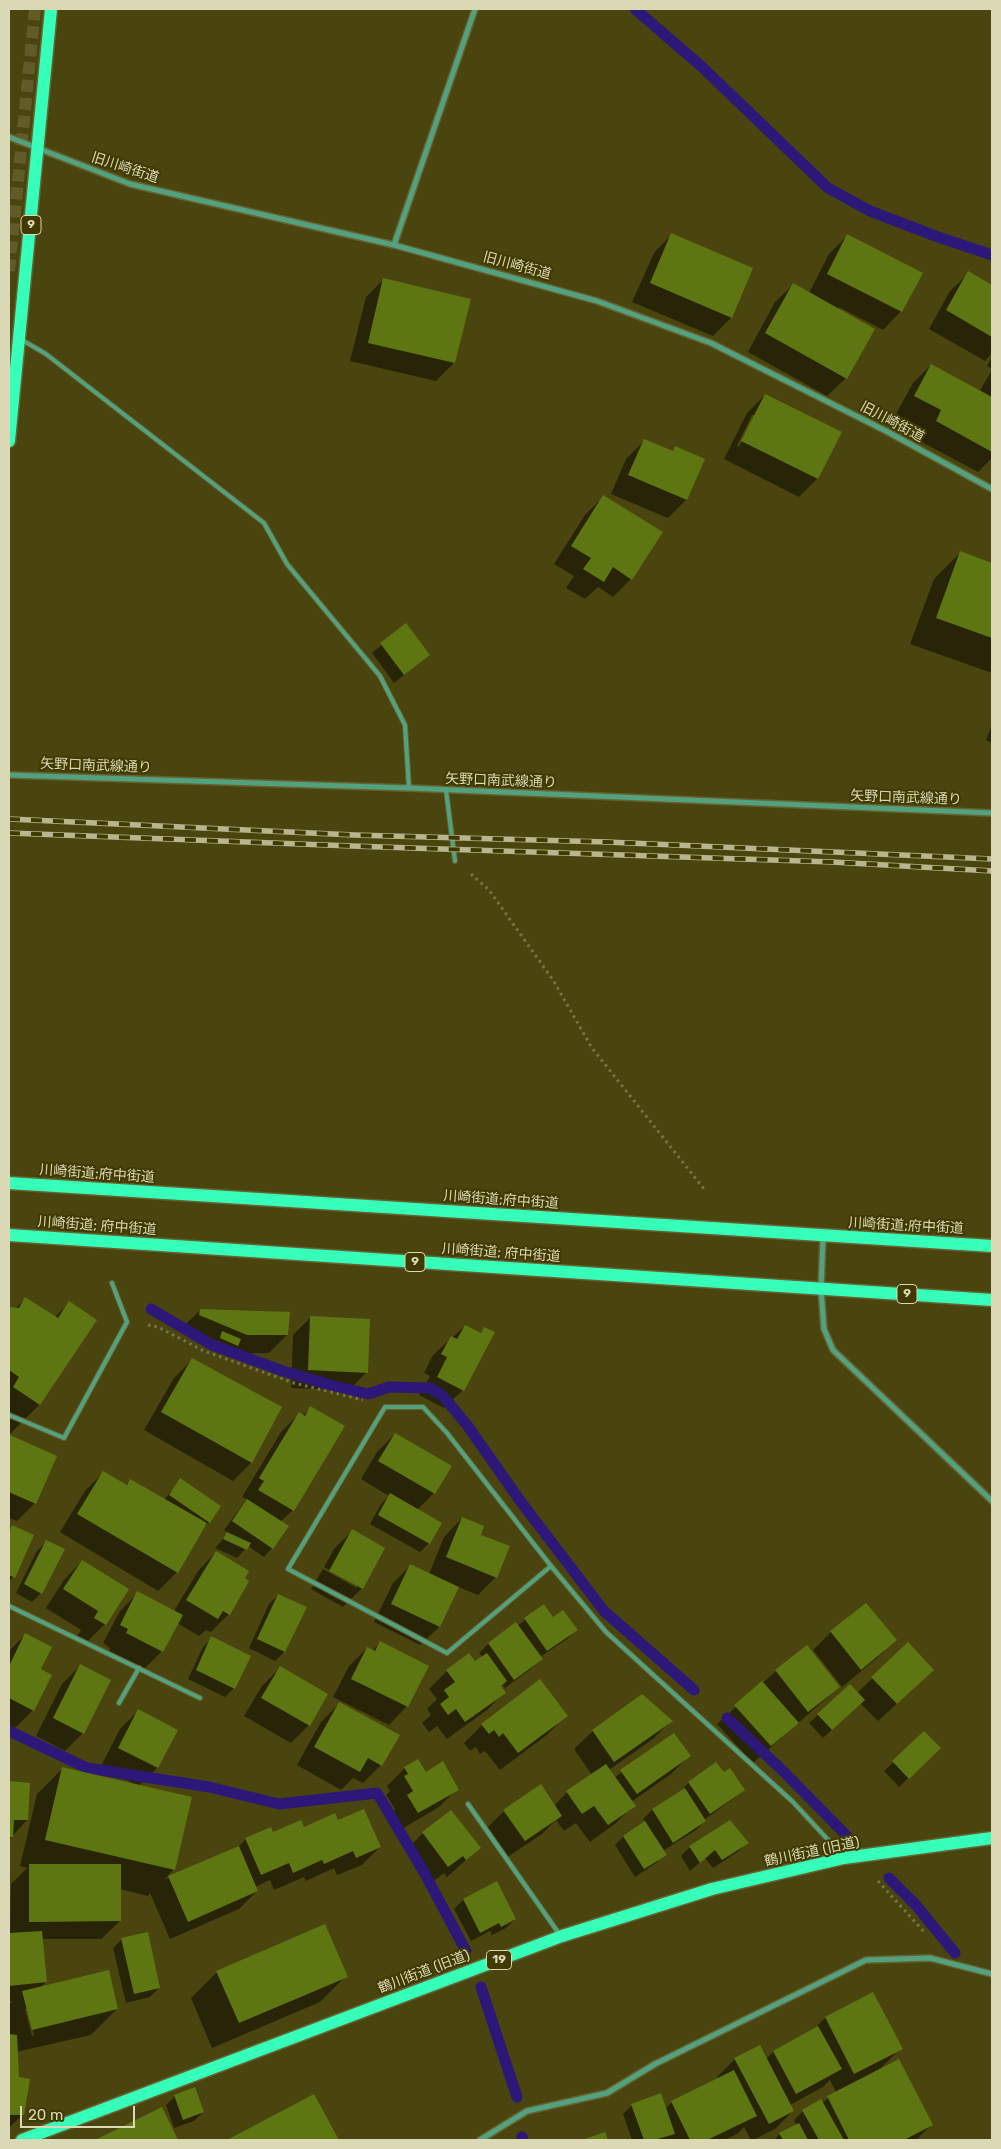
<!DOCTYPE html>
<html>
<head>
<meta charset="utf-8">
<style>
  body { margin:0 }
  #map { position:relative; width:1001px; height:2149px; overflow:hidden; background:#4a450f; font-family:Rubik,sans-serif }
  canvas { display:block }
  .frame { position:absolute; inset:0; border:10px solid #dbd8b6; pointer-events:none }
  .scale { position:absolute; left:20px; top:2106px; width:115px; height:22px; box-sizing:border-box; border:2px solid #dbd8b6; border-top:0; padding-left:6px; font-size:15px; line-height:18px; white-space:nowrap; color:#dbd8b6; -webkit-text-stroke:4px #403a01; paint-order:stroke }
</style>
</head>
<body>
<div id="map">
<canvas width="1001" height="2149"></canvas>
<div class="frame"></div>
<div class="scale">20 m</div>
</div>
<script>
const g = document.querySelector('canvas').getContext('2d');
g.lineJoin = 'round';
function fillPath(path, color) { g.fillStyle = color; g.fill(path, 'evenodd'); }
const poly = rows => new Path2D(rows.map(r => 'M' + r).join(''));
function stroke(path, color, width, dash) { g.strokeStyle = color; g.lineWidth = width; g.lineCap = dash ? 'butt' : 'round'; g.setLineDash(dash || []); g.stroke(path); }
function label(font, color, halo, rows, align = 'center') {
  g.font = font + ' Rubik,"Noto Sans JP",sans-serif'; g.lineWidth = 4; g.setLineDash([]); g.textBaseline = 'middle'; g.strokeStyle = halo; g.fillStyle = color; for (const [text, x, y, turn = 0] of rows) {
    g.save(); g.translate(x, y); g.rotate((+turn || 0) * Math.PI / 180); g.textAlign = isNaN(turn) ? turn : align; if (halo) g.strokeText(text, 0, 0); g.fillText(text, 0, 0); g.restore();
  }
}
const shadow = poly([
  [672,234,752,269,731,318,713,336,632,302,654,253],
  [847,236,921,274,901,311,883,330,839,307,838,309,873,329,846,378,827,396,748,352,775,302,794,284,809,293,829,254],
  [969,273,992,286,992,353,985,361,929,329,950,291],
  [384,279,454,363,436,381,350,361,366,297],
  [992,357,992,369,987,366],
  [931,365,979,392,992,370,992,458,978,472,918,440,924,429,896,414,913,383],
  [765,395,817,479,799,497,724,459,747,413],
  [752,415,755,415,739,447,737,446],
  [644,441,671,452,675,448,703,460,686,500,668,518,611,494,626,459],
  [603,497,631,579,613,597,598,587,585,599,566,588,574,576,554,564,585,515],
  [960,553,992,565,992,673,910,644,934,579],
  [406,625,429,655,394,683,372,653],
  [992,725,992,743,986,740],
  [26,1298,55,1317,69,1303,95,1320,39,1405,9,1435,9,1310,15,1309],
  [200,1310,287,1335,269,1353,228,1354,182,1333,182,1328],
  [311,1317,367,1372,349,1390,291,1388,293,1335],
  [465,1326,479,1334,485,1328,463,1390,444,1408,419,1395,430,1376,424,1373,433,1355],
  [192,1360,280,1407,251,1463,233,1481,144,1430,174,1378],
  [311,1408,293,1510,280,1522,272,1548,264,1557,248,1546,237,1558,215,1548,228,1533,224,1530,247,1499,242,1497,281,1432,299,1414,302,1416],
  [395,1434,434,1493,417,1510,429,1543,420,1552,370,1524,381,1504,389,1496,361,1479,377,1452],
  [11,1437,35,1503,17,1521,9,1518,9,1439],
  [103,1473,125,1486,130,1480,164,1500,180,1480,209,1522,202,1530,177,1572,158,1591,60,1532,85,1491],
  [462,1518,480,1536,496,1577,478,1595,458,1587,439,1627,420,1645,374,1622,393,1583,411,1565,429,1574,444,1537],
  [13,1526,13,1577,9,1582,9,1530],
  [352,1531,384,1549,362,1588,343,1607,311,1589,323,1569,357,1588,357,1585,324,1567,334,1549],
  [46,1542,41,1593,32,1602,16,1593,37,1551],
  [216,1552,229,1614,211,1632,206,1630,199,1636,177,1623,162,1651,144,1669,109,1651,110,1648,103,1643,120,1611,138,1593,174,1611,198,1571],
  [82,1561,105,1624,87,1642,77,1636,81,1630,46,1608,64,1580],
  [278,1595,284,1652,275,1661,249,1648,269,1604],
  [866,1604,895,1640,877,1658,842,1687,813,1650,831,1632],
  [544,1606,553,1618,576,1630,567,1639,540,1657,541,1659,532,1668,505,1688,502,1684,500,1686,505,1692,487,1710,447,1739,437,1726,429,1732,422,1723,431,1715,427,1709,437,1699,429,1689,447,1671,475,1663,483,1657,479,1653,488,1644,516,1624,517,1626],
  [25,1635,39,1669,33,1710,15,1728,9,1725,9,1651],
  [212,1638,234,1688,225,1697,188,1679,203,1647],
  [380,1643,407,1706,389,1725,333,1697,349,1666,367,1648,372,1651],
  [908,1644,914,1688,878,1721,860,1703,823,1738,809,1723,818,1715,857,1693],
  [80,1666,83,1733,65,1751,36,1736,62,1684],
  [280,1668,309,1725,291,1743,244,1716,262,1686],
  [776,1671,839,1687,753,1763,717,1724],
  [539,1681,566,1715,548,1734,500,1770,485,1751,480,1754,476,1747,470,1751,464,1743,482,1725],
  [339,1704,381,1765,363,1783,353,1778,341,1790,297,1765,321,1722],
  [138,1711,176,1730,157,1768,139,1786,174,1869,164,1880,238,1847,246,1839,337,1821,380,1847,362,1865,337,1875,334,1868,306,1881,304,1877,274,1890,270,1880,255,1887,257,1891,239,1909,170,1939,150,1893,148,1896,120,1889,120,1921,101,1939,42,1939,46,1982,40,1988,117,2009,91,2035,16,2052,23,2114,9,2128,9,2005,13,2001,9,2002,11,1884,27,1868,20,1866,37,1794,63,1768,134,1784,101,1766,120,1729],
  [25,2009,28,2009,34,2035,32,2036],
  [671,1721,653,1739,609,1770,614,1778,673,1734,689,1756,671,1774,631,1802,634,1805,616,1823,590,1842,576,1823,564,1831,556,1820,542,1834,506,1858,486,1829,504,1811,554,1806,567,1792,592,1775,574,1749,593,1731],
  [924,1733,939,1748,899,1787,884,1771],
  [716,1764,723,1774,743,1789,734,1798,704,1820,705,1821,696,1830,663,1851,665,1854,656,1863,635,1877,615,1845,624,1836,646,1823,643,1819,652,1810,680,1793,688,1783],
  [405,1768,426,1773,457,1789,439,1807,400,1830,390,1814,395,1809,386,1795,390,1791,387,1786],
  [9,1783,29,1784,27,1820,9,1840],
  [450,1812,479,1848,447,1877,444,1873,430,1884,405,1851,423,1833],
  [747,1842,739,1851,713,1868,705,1858,690,1871,681,1856,690,1847],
  [496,1883,515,1919,506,1928,492,1935,490,1931,471,1941,454,1909,463,1900],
  [122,1939,159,1988,150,1997,126,2003,113,1948],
  [217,1972,346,1976,320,2002,212,2048,191,1998],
  [873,1994,901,2048,880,2069,931,2125,916,2140,774,2140,780,2134,797,2126,794,2120,803,2111,822,2103,836,2092,830,2080,823,2087,790,2105,793,2111,775,2129,753,2140,751,2140,744,2127,737,2134,724,2140,632,2140,623,2114,632,2105,665,2109,672,2102,718,2080,717,2077,735,2059,766,2059,773,2052,813,2030,825,2018],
  [175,2096,203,2112,194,2121,174,2128,166,2105],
  [313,2096,337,2140,230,2140],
  [161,2109,177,2140,98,2140]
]);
const stream = poly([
  [635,9,701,66,828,188,870,211,938,237,992,255],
  [151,1309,212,1345,283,1371,330,1385,368,1394,389,1387,430,1388,442,1395,467,1425,521,1502,604,1611,694,1690],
  [727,1718,783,1771,847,1836],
  [9,1731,87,1768,209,1787,279,1804,377,1793,425,1874,466,1951],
  [889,1878,915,1904,955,1953],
  [481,1987,517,2097],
  [522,2137,523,2140]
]);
const building = poly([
  [671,233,753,268,732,318,650,283],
  [847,234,923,273,902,312,827,274],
  [968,271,992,285,992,337,946,310],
  [383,278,471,299,455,363,368,343],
  [793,283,875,329,847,379,765,333],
  [931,364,992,397,992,452,936,421,941,410,914,396],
  [765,394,842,432,818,479,741,441],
  [644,439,673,451,675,446,705,459,687,500,628,475],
  [603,495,663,532,632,580,613,567,604,582,583,569,591,558,571,546],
  [960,551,992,563,992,638,936,618],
  [406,623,430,655,404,675,380,643],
  [25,1297,58,1318,69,1301,97,1320,40,1405,13,1387,19,1377,9,1370,9,1310,10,1307,19,1308],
  [200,1309,290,1312,288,1335,247,1335,199,1315],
  [310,1316,370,1319,368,1373,308,1370],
  [465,1325,481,1333,484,1327,495,1332,464,1391,437,1377,447,1357,441,1354,451,1336,457,1339],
  [222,1331,241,1339,238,1346,220,1338],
  [192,1358,282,1407,252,1463,161,1412],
  [310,1406,345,1426,294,1511,258,1490,264,1481,259,1478,299,1412,305,1416],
  [395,1433,452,1466,435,1494,378,1461],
  [10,1435,57,1456,36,1504,9,1492,9,1439],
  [103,1471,127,1485,130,1479,207,1523,178,1573,77,1514],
  [180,1478,221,1506,210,1523,169,1495],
  [390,1493,442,1523,430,1544,378,1515],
  [247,1499,289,1526,273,1549,232,1521],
  [462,1517,484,1526,481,1535,510,1546,497,1578,446,1557],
  [12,1525,34,1535,15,1578,9,1575,9,1532],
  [352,1529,385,1548,363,1589,329,1571],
  [227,1532,251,1543,247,1550,223,1539],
  [46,1540,65,1549,42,1594,24,1584],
  [216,1551,249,1571,245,1578,249,1581,230,1615,223,1611,218,1619,186,1600],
  [82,1560,129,1589,106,1625,94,1618,98,1611,63,1589],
  [410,1564,459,1587,440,1627,391,1604],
  [137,1591,183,1615,163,1652,126,1633,128,1629,120,1625],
  [278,1594,307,1607,285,1652,257,1639],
  [866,1603,897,1640,861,1670,830,1631],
  [544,1604,553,1617,563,1610,578,1630,547,1651,524,1618],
  [516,1622,543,1659,514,1680,488,1643],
  [25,1633,52,1647,41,1669,52,1675,34,1711,9,1698,9,1666],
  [211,1636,251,1656,235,1689,196,1670],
  [380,1641,429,1666,408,1707,351,1679,367,1647,375,1651],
  [908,1642,934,1670,897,1704,871,1677],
  [807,1645,840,1687,808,1712,775,1670],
  [469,1653,475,1661,487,1653,507,1681,501,1686,506,1693,465,1722,456,1709,448,1715,440,1704,449,1697,444,1690,455,1682,446,1670],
  [80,1664,111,1680,84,1734,53,1718],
  [280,1666,328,1694,310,1726,261,1698],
  [540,1679,568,1716,518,1753,503,1733,499,1737,494,1730,489,1734,481,1724],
  [762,1681,799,1723,771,1746,734,1705],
  [850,1684,865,1700,832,1730,817,1714],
  [642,1694,673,1721,614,1762,592,1730],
  [339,1702,400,1735,382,1766,368,1758,360,1772,314,1747],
  [138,1709,178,1730,158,1768,118,1748],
  [924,1731,941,1748,909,1779,892,1761],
  [674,1733,691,1756,637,1794,620,1770],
  [418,1759,426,1772,443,1761,459,1790,418,1813,407,1795,413,1791,404,1776,408,1774,404,1767],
  [716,1762,724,1772,730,1768,745,1790,710,1814,688,1782],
  [606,1764,636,1806,608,1825,594,1806,582,1814,566,1791],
  [62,1767,192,1797,175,1870,45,1840],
  [9,1781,30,1783,28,1820,14,1820,13,1837,9,1837],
  [541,1784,562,1816,525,1841,503,1810],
  [685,1788,706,1821,673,1843,652,1809],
  [364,1809,381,1847,356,1858,353,1851,324,1864,322,1860,293,1873,289,1863,261,1875,245,1838,271,1827,273,1832,301,1820,304,1827,335,1813,338,1820],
  [451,1810,481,1848,466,1860,463,1856,448,1867,422,1832],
  [730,1820,749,1843,722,1860,715,1850,700,1863,689,1846],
  [645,1821,667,1855,644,1869,623,1836],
  [239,1846,258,1891,188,1922,168,1876],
  [29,1864,121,1864,121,1921,29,1922],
  [497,1881,516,1919,501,1927,499,1923,480,1933,463,1899],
  [325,1924,348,1977,239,2023,216,1971],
  [42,1931,47,1982,9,1986,9,1933],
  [148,1932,160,1988,134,1994,121,1938],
  [109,1970,118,2009,32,2030,22,1991],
  [873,1992,903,2049,854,2074,825,2017],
  [818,2026,842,2069,796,2094,773,2051],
  [9,2034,17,2035,19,2077,30,2079,24,2115,9,2115],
  [760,2045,794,2111,769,2124,734,2058],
  [899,2059,933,2125,904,2140,849,2140,827,2096],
  [734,2070,757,2116,707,2140,690,2140,671,2101],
  [195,2087,204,2112,183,2120,174,2095],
  [661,2093,675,2134,654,2140,644,2140,631,2104],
  [314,2094,339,2140,227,2140],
  [821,2099,844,2140,819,2140,802,2110],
  [162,2107,178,2140,95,2140],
  [799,2123,808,2140,783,2140,779,2133],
  [605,2132,608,2140,582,2140]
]);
const primaryTunnel = poly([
  [9,271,35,9]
]);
const path = poly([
  [471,874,489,890,553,980,592,1048,704,1189],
  [148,1325,158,1327,204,1351,294,1383,363,1400],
  [878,1881,926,1934]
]);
const lane = poly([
  [22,340,46,354,264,523,287,564,380,676,405,725,409,788],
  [446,790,455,861],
  [9,1415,64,1438,127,1322,112,1283],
  [551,1566,447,1653,288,1569,385,1407,423,1407,447,1433,551,1566,606,1632,793,1802,843,1856],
  [9,1606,200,1698],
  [119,1703,139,1668],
  [468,1804,560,1935]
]);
const street = poly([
  [9,137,130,184,394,245,597,301,711,343,886,431,992,489],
  [394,245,475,9],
  [9,775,409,788,992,813],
  [823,1237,821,1289,824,1329,833,1350,992,1501],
  [480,2140,527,2111,607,2093,655,2064,866,1960,930,1958,992,1974]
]);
const primary = poly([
  [9,441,51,9],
  [9,1183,992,1246],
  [9,1235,992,1300],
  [22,2140,562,1936,712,1889,844,1858,992,1838]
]);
const rail = poly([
  [9,819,354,835,607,842,992,859],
  [9,833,352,846,832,862,992,871]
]);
const shields = [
  [31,225,20],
  [415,1262,20],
  [907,1294,20],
  [499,1960,25]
];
const shieldNames = [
  ["9",31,225],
  ["9",415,1262],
  ["9",907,1294],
  ["19",499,1960]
];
const streetNames = [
  ["旧川崎街道",125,168,18],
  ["旧川崎街道",517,266,15],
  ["旧川崎街道",892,422,28],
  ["矢野口南武線通り",96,766,2],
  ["矢野口南武線通り",501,781,2],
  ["矢野口南武線通り",906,798,2],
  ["川崎街道;府中街道",97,1174,4],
  ["川崎街道;府中街道",501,1200,4],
  ["川崎街道; 府中街道",97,1226,4],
  ["川崎街道;府中街道",906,1226,3],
  ["川崎街道; 府中街道",501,1253,4],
  ["鶴川街道 (旧道)",812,1852,-12],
  ["鶴川街道 (旧道)",424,1972,-21]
];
fillPath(shadow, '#0007');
stroke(stream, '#2d1779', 11);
fillPath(building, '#5e7611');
stroke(primaryTunnel, '#605b28', 12, [12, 6]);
stroke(lane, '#676230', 6);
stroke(street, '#676230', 8);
stroke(primary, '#676230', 15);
stroke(path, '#787444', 3, [2.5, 4]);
stroke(lane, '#52a27f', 4);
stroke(street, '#52a27f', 5);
stroke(primary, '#35ffb8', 12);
stroke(rail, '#b9b58f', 5.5);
stroke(rail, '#403a01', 4, [11]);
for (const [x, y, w] of shields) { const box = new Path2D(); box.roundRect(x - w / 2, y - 9.5, w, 19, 4); g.fillStyle = '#403a01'; g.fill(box); stroke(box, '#dbd8b6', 1); }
label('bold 12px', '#dbd8b6', null, shieldNames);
label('14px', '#dbd8b6', '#403a01', streetNames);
</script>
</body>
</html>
